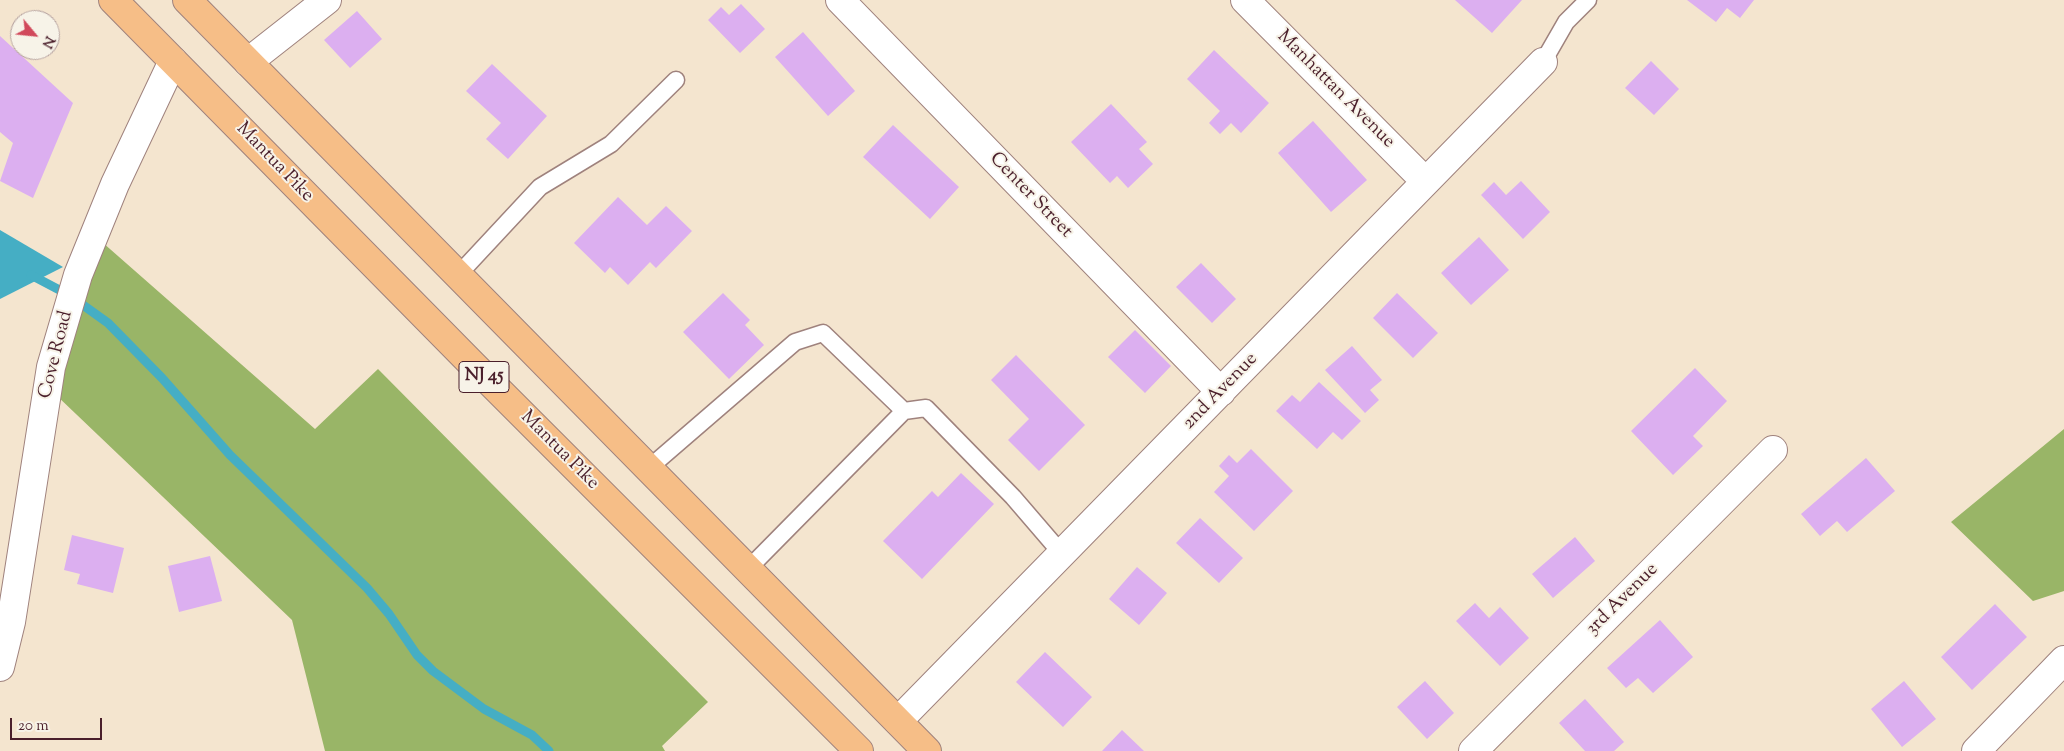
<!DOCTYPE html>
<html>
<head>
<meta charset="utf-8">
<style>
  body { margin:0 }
  #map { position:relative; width:2064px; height:751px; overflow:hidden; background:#f4e5cf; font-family:"Sorts Mill Goudy",serif }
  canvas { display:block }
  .north { position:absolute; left:10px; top:10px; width:50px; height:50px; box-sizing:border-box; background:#f7f3e8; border:1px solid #b29e9c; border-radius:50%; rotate:118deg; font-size:14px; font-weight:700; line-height:20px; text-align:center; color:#4a1f2b }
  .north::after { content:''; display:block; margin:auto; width:18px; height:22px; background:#d1495b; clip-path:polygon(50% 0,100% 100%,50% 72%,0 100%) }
  .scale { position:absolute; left:10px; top:718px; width:92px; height:22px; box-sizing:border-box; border:2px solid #4a1f2b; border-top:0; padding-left:6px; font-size:15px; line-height:18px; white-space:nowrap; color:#4a1f2b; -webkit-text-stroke:4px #f7f3e8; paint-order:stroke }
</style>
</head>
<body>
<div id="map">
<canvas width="2064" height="751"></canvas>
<div class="north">N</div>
<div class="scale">20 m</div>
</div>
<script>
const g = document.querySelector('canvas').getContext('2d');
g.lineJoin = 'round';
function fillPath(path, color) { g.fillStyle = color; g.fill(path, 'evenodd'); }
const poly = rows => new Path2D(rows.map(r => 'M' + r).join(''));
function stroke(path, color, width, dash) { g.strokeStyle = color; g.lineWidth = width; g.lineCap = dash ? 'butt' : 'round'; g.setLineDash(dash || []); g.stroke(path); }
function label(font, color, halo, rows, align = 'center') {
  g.font = font + ' "Sorts Mill Goudy",serif'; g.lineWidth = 4; g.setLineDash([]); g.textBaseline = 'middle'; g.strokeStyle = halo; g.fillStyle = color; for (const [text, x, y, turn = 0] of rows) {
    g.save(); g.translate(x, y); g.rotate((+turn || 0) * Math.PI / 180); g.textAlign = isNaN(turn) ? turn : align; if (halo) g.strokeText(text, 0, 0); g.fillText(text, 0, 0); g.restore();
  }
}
const forest = poly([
  [102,242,315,429,378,369,708,702,662,746,665,751,325,751,292,620,55,394],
  [2064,429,2064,591,2033,601,1951,522]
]);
const water = poly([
  [0,230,63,267,0,299]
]);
const stream = poly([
  [31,275,69,295,108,323,162,378,230,455,367,588,389,614,417,655,433,671,484,709,532,735,549,751]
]);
const building = poly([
  [1455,0,1522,0,1492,33],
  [1687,0,1754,0,1740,18,1727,8,1716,22],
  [741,4,765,29,740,53,708,20,721,7,729,15],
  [357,11,382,39,350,68,324,40],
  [803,32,855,91,828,116,775,57],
  [0,36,73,103,33,198,0,181,13,143,0,132],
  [1214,50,1269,103,1241,133,1231,123,1220,134,1209,123,1220,111,1187,79],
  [1651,61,1679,89,1654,115,1625,88],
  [492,64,547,116,508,159,486,139,501,123,466,91],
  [1111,104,1147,142,1139,149,1153,164,1128,188,1117,176,1110,183,1071,142],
  [1313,121,1367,180,1331,212,1278,153],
  [893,125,959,187,930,219,863,157],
  [1521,181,1550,212,1523,239,1481,195,1494,182,1506,195],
  [618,197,647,225,666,206,692,231,656,268,650,262,628,285,610,267,605,273,574,243],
  [1479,237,1509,270,1471,305,1441,273],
  [1201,263,1236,299,1212,323,1176,287],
  [723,293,750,320,745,325,764,345,729,379,683,332],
  [1397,293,1438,333,1413,358,1373,318],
  [1135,330,1171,366,1145,393,1108,357],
  [1352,346,1382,380,1370,390,1379,400,1365,413,1325,370],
  [1016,355,1085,425,1039,471,1008,440,1029,419,991,380],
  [1695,368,1727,401,1693,436,1703,446,1673,475,1631,431],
  [1319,382,1361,421,1342,440,1333,432,1317,449,1276,411,1292,395,1300,402],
  [1251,449,1293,491,1254,531,1214,492,1229,476,1219,466,1229,455,1237,463],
  [1866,458,1895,491,1847,532,1837,521,1820,536,1801,514],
  [961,473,994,504,922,579,883,541,932,491,938,497],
  [1200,518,1243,558,1219,583,1176,543],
  [72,535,124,548,113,593,77,584,80,574,64,570],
  [1575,537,1595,561,1553,598,1532,574],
  [210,556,222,601,179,612,168,566],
  [1137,567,1167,593,1139,625,1109,599],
  [1475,603,1489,618,1500,607,1529,638,1500,666,1456,621],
  [1995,604,2027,637,1972,690,1941,657],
  [1660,620,1693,657,1653,693,1638,678,1626,688,1607,668],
  [1045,652,1092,697,1063,727,1016,682],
  [1425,681,1454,713,1427,739,1397,707],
  [1904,681,1936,719,1902,747,1871,709],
  [1585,699,1624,742,1614,751,1585,751,1559,723],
  [1122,730,1144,751,1102,751]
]);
const service = poly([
  [1543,62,1566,22,1588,0],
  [458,275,540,187,611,144,676,80],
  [649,468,795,342,823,333,904,411],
  [748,569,904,411,926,408,1013,497,1062,554]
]);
const minor = poly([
  [840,0,1221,392],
  [1245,0,1425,181],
  [248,62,327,0],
  [0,667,11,622,51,367,78,275,115,184,173,61],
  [898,721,1543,62],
  [1473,751,1773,450],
  [1976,751,2064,660]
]);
const primary = poly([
  [113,0,472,364,859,751],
  [187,0,927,751]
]);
const shields = [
  [484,377,50]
];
const shieldNames = [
  ["NJ 45",484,377]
];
const streetNames = [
  ["Manhattan Avenue",1335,90,45],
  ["Mantua Pike",274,163,46],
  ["Center Street",1030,196,46],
  ["Cove Road",57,355,-76],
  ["2nd Avenue",1221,392,-46],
  ["Mantua Pike",559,451,45],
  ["3rd Avenue",1623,600,-45]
];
fillPath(forest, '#99b567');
fillPath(water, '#45aec4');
stroke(stream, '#45aec4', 9);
fillPath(building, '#dcaff0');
stroke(service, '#9f827d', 19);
stroke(minor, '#9f827d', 30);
stroke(primary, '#9f827d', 30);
stroke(service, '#fff', 16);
stroke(minor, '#fff', 28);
stroke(primary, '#f6be87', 28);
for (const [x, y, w] of shields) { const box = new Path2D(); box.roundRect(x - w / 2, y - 15.5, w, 31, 4); g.fillStyle = '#f7f3e8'; g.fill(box); stroke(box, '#4a1f2b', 1); }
label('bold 18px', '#4a1f2b', null, shieldNames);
label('19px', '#4a1f2b', '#f7f3e8', streetNames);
</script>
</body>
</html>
